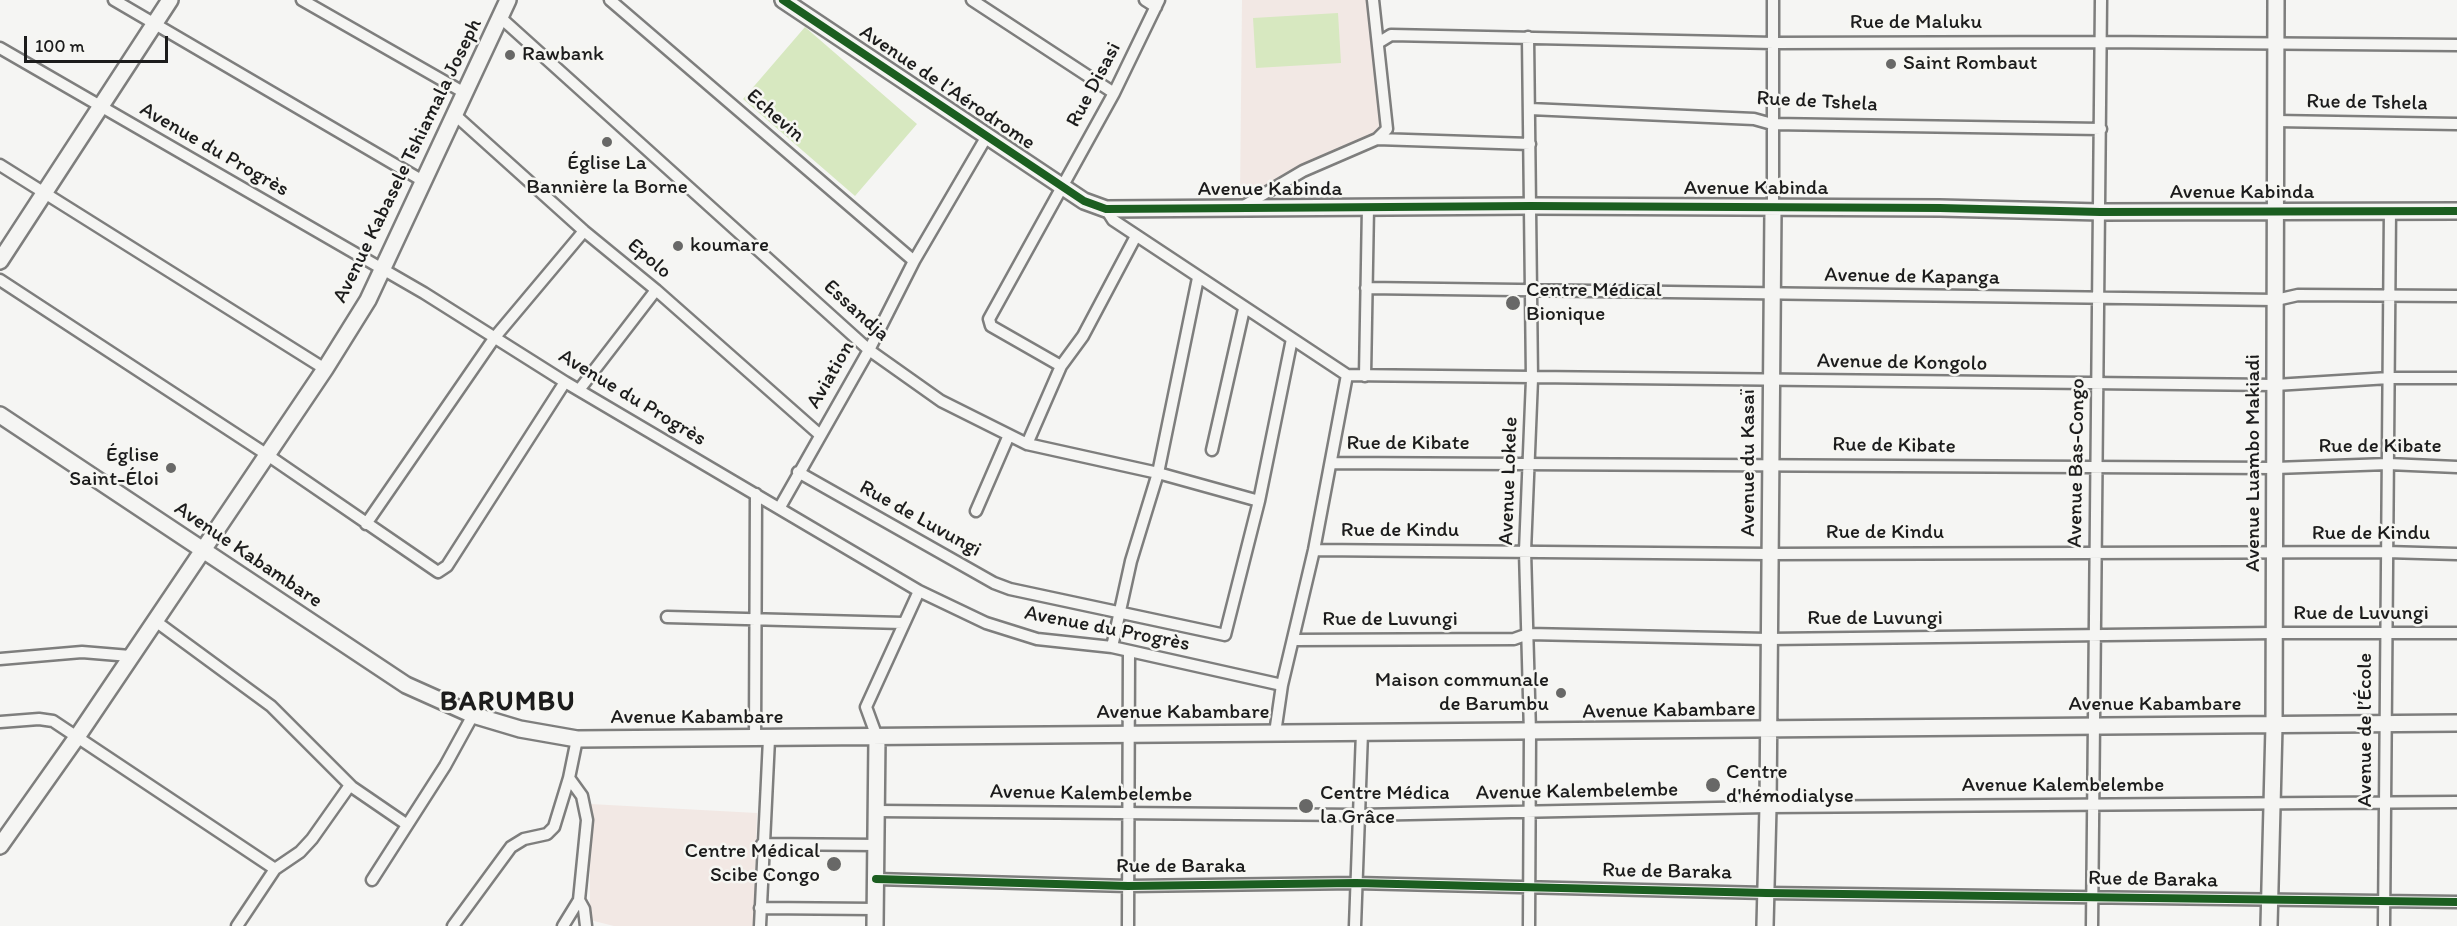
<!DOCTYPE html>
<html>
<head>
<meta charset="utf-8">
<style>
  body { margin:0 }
  #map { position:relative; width:2457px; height:926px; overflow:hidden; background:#f5f5f3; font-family:Itim,sans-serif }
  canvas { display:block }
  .scale { position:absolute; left:24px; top:36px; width:144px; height:27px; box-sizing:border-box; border:3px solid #1c1c1c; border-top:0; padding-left:8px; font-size:18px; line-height:21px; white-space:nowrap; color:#1c1c1c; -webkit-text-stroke:4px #f6f6f2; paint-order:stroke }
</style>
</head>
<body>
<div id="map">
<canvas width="2457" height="926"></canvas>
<div class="scale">100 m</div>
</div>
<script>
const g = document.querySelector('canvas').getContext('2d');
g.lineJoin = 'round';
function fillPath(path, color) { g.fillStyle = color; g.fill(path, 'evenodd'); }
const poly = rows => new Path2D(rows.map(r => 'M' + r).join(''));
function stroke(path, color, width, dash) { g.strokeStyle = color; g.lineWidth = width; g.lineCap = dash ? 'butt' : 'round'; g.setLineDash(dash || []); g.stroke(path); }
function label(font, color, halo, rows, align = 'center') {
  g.font = font + ' Itim,sans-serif'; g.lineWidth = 5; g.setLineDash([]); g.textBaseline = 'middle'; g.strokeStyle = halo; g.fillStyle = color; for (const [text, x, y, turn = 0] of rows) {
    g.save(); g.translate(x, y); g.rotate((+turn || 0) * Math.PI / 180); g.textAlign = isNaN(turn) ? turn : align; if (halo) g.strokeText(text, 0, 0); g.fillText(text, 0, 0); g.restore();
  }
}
const built = poly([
  [1242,0,1370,0,1385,123,1378,135,1240,199],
  [590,804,757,813,754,926,614,926,590,920]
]);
const green = poly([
  [1338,13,1341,63,1256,68,1253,18],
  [805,27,917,124,855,196,743,99]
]);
const street = poly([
  [114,0,423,181],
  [302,0,463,92],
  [610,0,914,261],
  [972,0,1114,93],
  [1145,0,1156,7],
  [501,18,869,350,941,401,1027,444,1158,473,1259,501],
  [1528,37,1532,379,1525,551,1530,733,1529,926],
  [1378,43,1391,35,1774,43,2101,42,2457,45],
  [0,48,424,293,565,382,919,591,986,623,1037,639,1112,647,1282,685],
  [1530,109,1754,119,1772,124,2101,129],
  [454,114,584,231,656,290,819,434],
  [2276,121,2457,124],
  [1377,139,1530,144],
  [0,165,325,369],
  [1242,207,1303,171,1377,139,1387,129,1373,0],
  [1773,208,1773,0],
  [1106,209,1113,220,1347,375,2275,385,2389,378,2457,378],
  [0,280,266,454,438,572,447,566,565,382],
  [1366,288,2276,300,2298,295,2457,296],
  [1061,366,991,326,989,319,1114,93,1159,0],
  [1365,376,1368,207],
  [579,390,656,290],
  [1027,444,1061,366,1083,336,1136,236],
  [1212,450,1244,309],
  [1331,463,2275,468,2388,464,2457,467],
  [798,472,994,583,1010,589,1225,635,1259,501,1292,339],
  [780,507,869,350,914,261,987,136],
  [976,511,1009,435],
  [366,524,495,337,584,231],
  [1314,550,1770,554,2386,552,2457,554],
  [667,617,903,623],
  [154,620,271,706,352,787,406,824],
  [1294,640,1514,639,1528,634,1768,639,2274,633,2457,633],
  [1112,647,1131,561,1158,473,1198,278],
  [0,659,82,652,130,656],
  [0,722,39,719,53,721,275,869],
  [1275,733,1282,685,1314,550,1347,375],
  [877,737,866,707,919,591],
  [755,739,756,494],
  [877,811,1358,815,1768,807,2457,802],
  [762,844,877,845],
  [876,879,1128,886,1356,883,1766,893,2457,902],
  [372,880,445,766,473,715],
  [579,900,584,909,586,926],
  [760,908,875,909],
  [237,926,275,869,300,852,312,839,348,788,352,787],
  [453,926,511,847,524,839,547,834,554,827,569,778,577,739],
  [563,926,579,900,587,820,582,796,569,778],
  [760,926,769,739],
  [1128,926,1129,651],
  [1355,926,1362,732],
  [2092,926,2101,0],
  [2384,926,2390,210]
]);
const secondary = poly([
  [783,0,1084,201,1106,209,1531,206,1940,208,2100,212,2457,211],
  [0,261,170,0],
  [0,415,406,685,473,715,520,729,577,739,2457,723],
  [0,846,77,737,325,369,368,300,508,0],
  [875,926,877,737],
  [1765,926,1768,807,1773,208],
  [2269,926,2274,726,2276,0]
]);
const cycleway = poly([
  [783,0,1084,201,1106,209,1531,206,1940,208,2100,212,2457,211],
  [876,879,1128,886,1356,883,1766,893,2457,902]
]);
const markers = [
  [510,55,6,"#686867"],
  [1891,64,6,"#686867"],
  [607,142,6,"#686867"],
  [678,246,6,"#686867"],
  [1513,303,8,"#686867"],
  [171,468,6,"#686867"],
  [1561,693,6,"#686867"],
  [1713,785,8,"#686867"],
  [1306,806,8,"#686867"],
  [834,864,8,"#686867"]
];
const streetNames = [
  ["Rue de Maluku",1916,23],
  ["Rue Disasi",1094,85,-62],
  ["Avenue de l’Aérodrome",947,88,34],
  ["Rue de Tshela",1817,102,3],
  ["Rue de Tshela",2367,103,1],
  ["Echevin",775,116,41],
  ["Avenue du Progrès",214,150,30],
  ["Avenue Kabasele Tshiamala Joseph",408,161,-64],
  ["Avenue Kabinda",1756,189],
  ["Avenue Kabinda",1270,190],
  ["Avenue Kabinda",2242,193],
  ["Epolo",649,259,40],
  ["Avenue de Kapanga",1912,277,1],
  ["Essandja",856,311,42],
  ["Avenue de Kongolo",1902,363,1],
  ["Aviation",831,375,-60],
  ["Avenue du Progrès",632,398,31],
  ["Rue de Kibate",1408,444],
  ["Rue de Kibate",1894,446,1],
  ["Rue de Kibate",2380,447],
  ["Avenue du Kasaï",1749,463,-90],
  ["Avenue Bas-Congo",2077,463,-89],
  ["Avenue Luambo Makiadi",2254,463,-90],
  ["Avenue Lokele",1509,481,-88],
  ["Rue de Luvungi",920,519,29],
  ["Rue de Kindu",1400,531],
  ["Rue de Kindu",1885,533],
  ["Rue de Kindu",2371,534],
  ["Avenue Kabambare",248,555,34],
  ["Rue de Luvungi",2361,614],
  ["Rue de Luvungi",1875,619],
  ["Rue de Luvungi",1390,620],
  ["Avenue du Progrès",1107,629,11],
  ["Avenue Kabambare",2155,705],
  ["Avenue Kabambare",1669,711,-1],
  ["Avenue Kabambare",1183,713],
  ["Avenue Kabambare",697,718],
  ["Avenue de l’École",2366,730,-90],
  ["Avenue Kalembelembe",2063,786],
  ["Avenue Kalembelembe",1577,792,-1],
  ["Avenue Kalembelembe",1091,794,1],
  ["Rue de Baraka",1181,867],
  ["Rue de Baraka",1667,872,1],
  ["Rue de Baraka",2153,880,1]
];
const poiNames = [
  ["Rawbank",522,55],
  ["Saint Rombaut",1903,64],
  ["Église La",607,164,"center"],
  ["Bannière la Borne",607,188,"center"],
  ["koumare",690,246],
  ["Centre Médical",1526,291],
  ["Bionique",1526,315],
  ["Église",159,456,"right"],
  ["Saint-Éloi",159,480,"right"],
  ["Maison communale",1549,681,"right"],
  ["de Barumbu",1549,705,"right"],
  ["Centre",1726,773],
  ["d'hémodialyse",1726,797],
  ["Centre Médica",1320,794],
  ["la Grâce",1320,818],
  ["Centre Médical",820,852,"right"],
  ["Scibe Congo",820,876,"right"]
];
const districtNames = [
  ["BARUMBU",508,703]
];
fillPath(built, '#f2e8e4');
fillPath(green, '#d7e8c0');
stroke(street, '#7e7e7d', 15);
stroke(secondary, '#7e7e7d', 20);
stroke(street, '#f5f5f3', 10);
stroke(secondary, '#f5f5f3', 15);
stroke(cycleway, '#1b5e20', 8);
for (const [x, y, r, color] of markers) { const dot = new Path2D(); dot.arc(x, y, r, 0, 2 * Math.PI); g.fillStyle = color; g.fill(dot); stroke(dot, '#f6f6f2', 2); }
label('21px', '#1c1c1c', '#f6f6f2', streetNames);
label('21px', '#1c1c1c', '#f6f6f2', poiNames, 'left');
g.letterSpacing = '1.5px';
label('bold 27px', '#1c1c1c', '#f6f6f2', districtNames);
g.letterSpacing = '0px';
</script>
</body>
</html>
